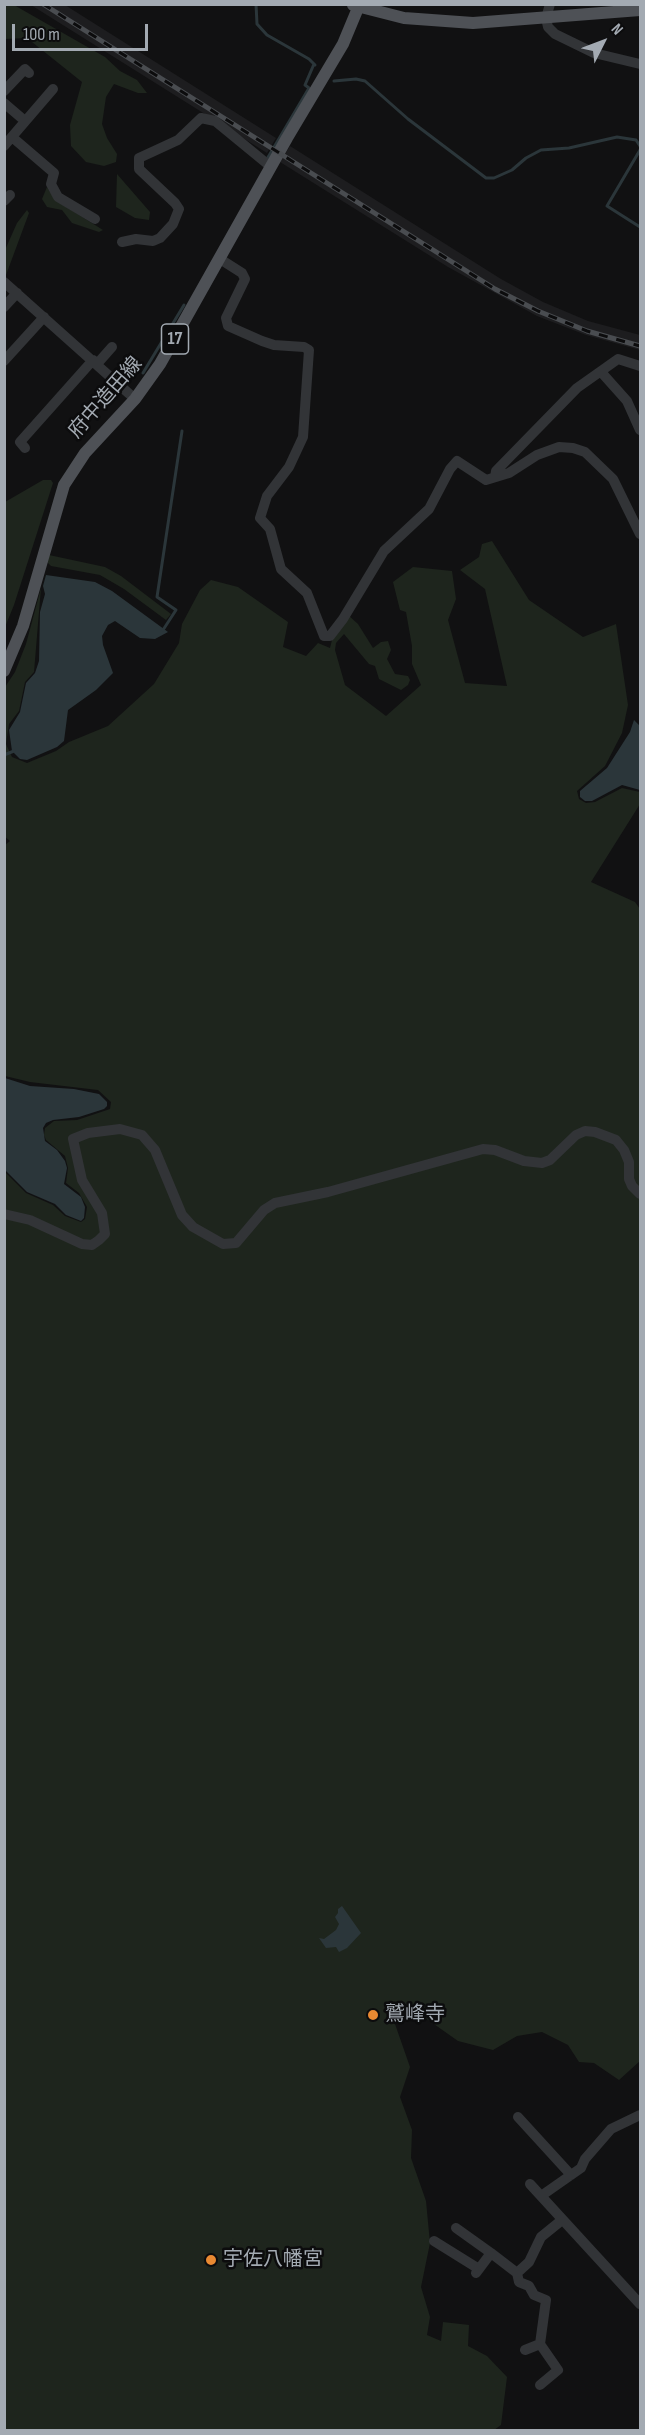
<!DOCTYPE html>
<html>
<head>
<meta charset="utf-8">
<style>
  body { margin:0 }
  #map { position:relative; width:645px; height:2435px; overflow:hidden; background:#111112; font-family:"Sofia Sans Condensed",sans-serif }
  canvas { display:block }
  .frame { position:absolute; inset:0; border:6px solid #a3aab2; pointer-events:none }
  .north { position:absolute; left:573px; top:12px; width:60px; height:60px; -webkit-text-stroke:4px #0c0c0d; paint-order:stroke; rotate:48deg; font-size:16px; font-weight:700; line-height:24px; text-align:center; color:#a3aab2 }
  .north::after { content:''; display:block; margin:auto; width:21px; height:27px; background:#a3aab2; clip-path:polygon(50% 0,100% 100%,50% 72%,0 100%) }
  .scale { position:absolute; left:12px; top:24px; width:136px; height:27px; box-sizing:border-box; border:3px solid #a3aab2; border-top:0; padding-left:8px; font-size:18px; line-height:21px; white-space:nowrap; color:#a3aab2; -webkit-text-stroke:4px #0c0c0d; paint-order:stroke }
</style>
</head>
<body>
<div id="map">
<canvas width="645" height="2435"></canvas>
<div class="frame"></div>
<div class="north">N</div>
<div class="scale">100 m</div>
</div>
<script>
const g = document.querySelector('canvas').getContext('2d');
g.lineJoin = 'round';
function fillPath(path, color) { g.fillStyle = color; g.fill(path, 'evenodd'); }
const poly = rows => new Path2D(rows.map(r => 'M' + r).join(''));
function stroke(path, color, width, dash) { g.strokeStyle = color; g.lineWidth = width; g.lineCap = dash ? 'butt' : 'round'; g.setLineDash(dash || []); g.stroke(path); }
function label(font, color, halo, rows, align = 'center') {
  g.font = font + ' "Sofia Sans Condensed","Noto Sans JP",sans-serif'; g.lineWidth = 5; g.setLineDash([]); g.textBaseline = 'middle'; g.strokeStyle = halo; g.fillStyle = color; for (const [text, x, y, turn = 0] of rows) {
    g.save(); g.translate(x, y); g.rotate((+turn || 0) * Math.PI / 180); g.textAlign = isNaN(turn) ? turn : align; if (halo) g.strokeText(text, 0, 0); g.fillText(text, 0, 0); g.restore();
  }
}
const built = poly([
  [31,5,65,5,276,138,267,153],
  [290,146,501,279,543,302,588,321,640,335,640,350,586,335,537,316,448,267,280,162]
]);
const green = poly([
  [4,5,14,5,105,57,120,71,137,80,147,93,138,93,114,84,106,97,102,124,107,138,117,154,116,162,104,166,86,162,71,146,70,125,82,82,27,38,5,39],
  [117,174,150,212,149,220,135,218,116,207],
  [47,187,55,200,103,230,99,232,72,223,62,210,47,207,42,199],
  [27,210,29,213,6,275,5,250,17,223],
  [43,480,51,480,53,483,14,605,5,627,5,502],
  [492,541,529,600,583,637,616,624,628,705,622,733,605,766,577,791,579,799,586,803,595,802,622,788,640,792,640,804,591,882,635,902,640,909,640,2061,619,2080,594,2063,579,2062,568,2045,542,2032,517,2036,493,2050,458,2041,414,2010,395,2024,410,2067,400,2097,412,2130,411,2158,426,2201,430,2243,421,2287,430,2317,427,2335,441,2341,443,2322,469,2325,468,2346,487,2356,507,2377,501,2425,494,2430,5,2430,5,1172,26,1193,53,1205,65,1216,81,1222,85,1219,87,1207,79,1193,66,1183,68,1168,65,1156,46,1140,44,1135,45,1128,54,1121,77,1120,110,1109,111,1102,98,1090,30,1082,5,1076,4,865,6,863,5,845,10,841,4,836,5,687,15,672,26,644,41,588,34,672,25,682,19,711,9,724,6,744,12,757,27,763,56,751,69,742,108,726,154,684,179,643,182,624,200,590,211,580,238,587,288,622,283,647,306,656,318,643,330,648,333,636,348,615,358,624,373,648,381,642,388,641,391,650,387,659,395,674,408,676,410,680,408,685,401,690,379,679,375,666,369,664,344,634,336,643,335,650,345,685,386,716,421,685,412,664,412,646,406,612,400,610,393,582,413,567,452,571,456,599,448,620,465,683,507,686,485,589,460,570,479,557,482,544],
  [49,555,105,567,121,576,171,614,166,620,124,589,100,575,51,566,47,562]
]);
const water = poly([
  [46,575,95,582,112,591,168,632,155,639,140,638,115,621,108,625,102,636,103,645,113,673,96,690,68,710,64,741,57,747,27,760,20,759,12,751,9,730,20,712,26,683,35,673,39,661,40,612,45,594,43,586],
  [634,720,640,726,640,790,622,785,592,801,585,801,580,797,580,791,607,768,630,732],
  [5,1078,30,1086,74,1089,99,1094,107,1102,107,1106,104,1109,79,1117,53,1120,46,1123,43,1128,45,1141,57,1150,65,1161,67,1168,64,1184,81,1197,85,1207,84,1218,81,1221,66,1215,55,1204,27,1192,5,1170],
  [342,1906,361,1933,347,1948,339,1952,336,1947,326,1948,319,1938,324,1939,336,1930,339,1924,335,1917,338,1913,338,1909]
]);
const stream = poly([
  [256,4,257,24,267,35,309,59,315,65],
  [334,81,356,79,365,81,408,119,486,178,494,178,512,170,526,158,541,150,569,148,617,137,636,140,640,146],
  [640,150,607,206,640,227],
  [267,159,309,88,305,85,314,64],
  [143,373,184,305],
  [163,630,176,610,157,597,182,431],
  [4,755,14,751]
]);
const minor = poly([
  [550,4,546,18,548,27,555,34,594,53,640,64],
  [4,91,25,69,29,73],
  [4,103,25,121],
  [12,137,54,173,51,184,58,197,95,219],
  [4,146,53,89],
  [4,201,10,195],
  [122,242,136,239,153,241,160,238,173,224,179,209,175,203,139,169,139,158,178,140,201,118,215,121,271,167],
  [220,259,242,273,245,279,226,318,228,326,262,341,274,345,304,347,309,350,303,437,289,467,267,496,260,518,270,529,281,569,307,593,324,636,330,636,343,619,384,551,429,509,450,469,457,461,486,480,509,473,537,455,559,447,573,448,585,452,613,479,640,534],
  [4,282,135,399],
  [4,307,17,293],
  [4,361,44,317],
  [97,364,112,347],
  [602,373,627,401,640,430],
  [25,448,20,442,93,360],
  [495,477,496,471,577,388,618,359,640,366],
  [4,1214,30,1220,82,1244,92,1245,99,1240,105,1234,102,1213,82,1180,73,1139,88,1133,120,1129,142,1135,155,1150,182,1215,193,1227,223,1244,236,1243,264,1210,275,1203,328,1192,483,1149,495,1150,524,1161,542,1163,550,1160,576,1135,585,1131,595,1132,616,1140,624,1150,629,1162,629,1179,632,1186,640,1194],
  [518,2117,571,2175],
  [530,2184,640,2304],
  [541,2196,581,2168,585,2159,611,2129,640,2115],
  [456,2228,491,2253],
  [434,2241,479,2269],
  [476,2273,491,2253,517,2273],
  [525,2350,540,2344],
  [540,2385,558,2370,540,2344,546,2300,534,2295,529,2286,519,2282,517,2273,529,2262,541,2237,562,2220]
]);
const major = poly([
  [353,5,404,18,473,23,640,10],
  [4,671,23,626,64,485,85,453,135,399,160,364,287,138,343,44,358,8]
]);
const rail = poly([
  [43,4,495,289,538,311,587,331,640,346]
]);
const markers = [
  [373,2015,6,"#e98932"],
  [211,2260,6,"#e98932"]
];
const shields = [
  [175,339,27]
];
const shieldNames = [
  ["17",175,339]
];
const streetNames = [
  ["府中造田線",106,398,-49]
];
const poiNames = [
  ["鷲峰寺",385,2015],
  ["宇佐八幡宮",223,2260]
];
fillPath(built, '#1d1d1f');
fillPath(green, '#1e251d');
fillPath(water, '#2b363a');
stroke(stream, '#2b363a', 3);
stroke(minor, '#323437', 10);
stroke(major, '#4e5156', 12);
stroke(rail, '#494c50', 5);
stroke(rail, '#0c0c0d', 3, [9]);
for (const [x, y, r, color] of markers) { const dot = new Path2D(); dot.arc(x, y, r, 0, 2 * Math.PI); g.fillStyle = color; g.fill(dot); stroke(dot, '#0c0c0d', 2); }
for (const [x, y, w] of shields) { const box = new Path2D(); box.roundRect(x - w / 2, y - 15, w, 30, 4.5); g.fillStyle = '#0c0c0d'; g.fill(box); stroke(box, '#a3aab2', 1.5); }
label('bold 18px', '#a3aab2', null, shieldNames);
label('20px', '#a3aab2', '#0c0c0d', streetNames);
label('20px', '#a3aab2', '#0c0c0d', poiNames, 'left');
</script>
</body>
</html>
